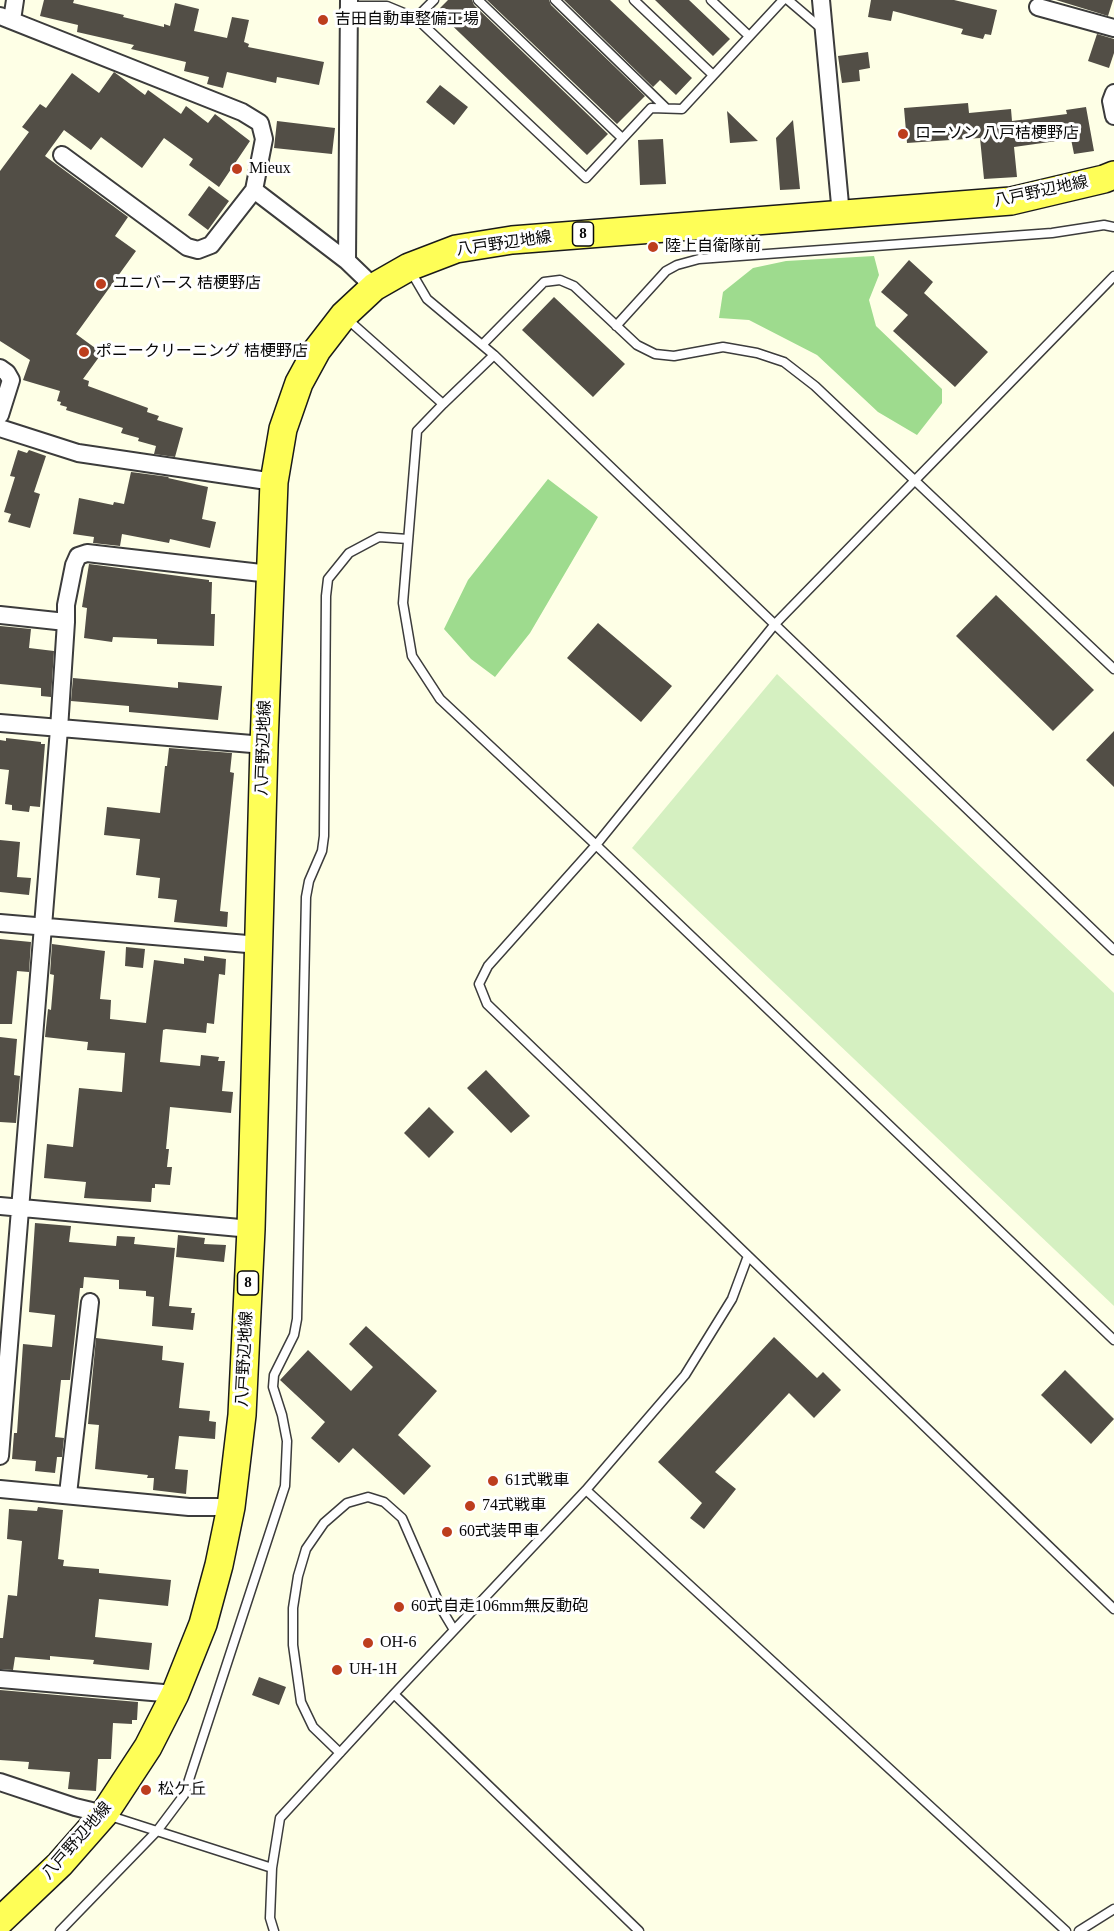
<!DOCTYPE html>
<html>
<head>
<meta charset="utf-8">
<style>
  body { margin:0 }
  canvas { display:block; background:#feffe6 }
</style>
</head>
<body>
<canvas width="1114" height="1931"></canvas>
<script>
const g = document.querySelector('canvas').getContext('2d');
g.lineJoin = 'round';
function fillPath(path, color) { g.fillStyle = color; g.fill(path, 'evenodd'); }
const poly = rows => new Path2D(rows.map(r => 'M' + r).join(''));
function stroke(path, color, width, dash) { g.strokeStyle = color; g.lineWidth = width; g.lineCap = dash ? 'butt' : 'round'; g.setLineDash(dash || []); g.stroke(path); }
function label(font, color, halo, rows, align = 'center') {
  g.font = font + ' "Times New Roman","Noto Sans JP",serif'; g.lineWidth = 6; g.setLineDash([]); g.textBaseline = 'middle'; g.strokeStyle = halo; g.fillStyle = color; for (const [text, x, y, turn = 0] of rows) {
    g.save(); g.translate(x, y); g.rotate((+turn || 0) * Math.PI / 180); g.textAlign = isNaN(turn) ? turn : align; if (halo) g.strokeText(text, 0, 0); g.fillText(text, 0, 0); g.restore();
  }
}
const forest = poly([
  [874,256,879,275,869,300,876,326,942,389,942,403,917,435,878,412,817,355,749,320,719,318,723,292,753,268,786,261],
  [548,479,598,517,530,633,495,677,471,659,444,629,468,580]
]);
const pitch = poly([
  [777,674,1114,993,1114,1306,632,848]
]);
const building = poly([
  [44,0,74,0,73,3,124,15,123,17,164,27,164,24,170,26,175,3,199,9,194,31,227,38,232,17,249,20,244,42,249,44,248,47,324,62,319,85,277,77,276,83,227,72,223,88,207,84,209,77,184,71,186,62,131,49,134,45,77,32,78,25,40,16],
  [448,0,472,0,474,5,608,134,587,155,437,11],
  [487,0,549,0,551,5,645,96,617,124],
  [564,0,610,0,692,78,676,95,660,80,653,87],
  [655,0,689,0,730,39,713,56],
  [871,0,954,0,997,10,991,35,985,34,983,39,961,34,963,29,893,11,891,21,868,17],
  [1056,0,1113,0,1108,16],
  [1097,34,1114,39,1114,53,1109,68,1088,61],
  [868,52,870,68,859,70,860,81,842,83,838,56],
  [114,72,145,95,148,90,181,114,186,106,208,123,215,114,250,141,219,187,189,165,193,159,164,138,142,168,101,137,91,150,64,130,45,156,128,217,115,236,136,251,76,334,102,353,83,379,89,381,88,386,148,408,147,412,159,416,157,420,183,428,175,457,154,454,156,446,138,441,139,438,121,433,123,428,66,410,67,407,60,405,61,402,57,401,60,391,23,380,30,360,0,341,0,171,29,132,22,127,40,104,46,108,72,73,99,93],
  [440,85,468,107,454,125,426,102],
  [968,103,969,113,1011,109,1012,121,1067,114,1066,110,1086,107,1094,151,1074,154,1071,139,1014,147,1017,177,984,179,980,138,907,143,904,108],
  [727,111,758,141,730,143],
  [793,120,800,189,780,190,776,138],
  [277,121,335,128,332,154,274,148],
  [663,139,666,184,640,185,638,140],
  [209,186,229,201,208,230,188,215],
  [909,260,933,282,924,293,988,352,955,387,893,331,908,315,881,292],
  [554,297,625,364,593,397,522,330],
  [18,450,27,453,29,450,46,456,34,492,40,494,30,528,8,522,11,514,4,512,15,477,10,476],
  [131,472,169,477,168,478,208,487,202,519,216,522,210,548,170,539,169,543,122,534,120,546,93,543,94,537,73,534,79,498,113,505,114,502,124,504],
  [89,564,209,580,209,582,212,582,211,614,215,614,214,646,157,644,157,639,113,637,112,642,84,638,87,608,82,607],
  [996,595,1094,690,1053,731,956,636],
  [598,623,672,686,641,722,567,658],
  [0,626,31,629,29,648,54,651,51,697,41,696,41,688,0,684],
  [73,678,178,688,178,682,222,686,218,720,129,712,129,706,71,701],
  [1114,731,1114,787,1086,760],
  [6,738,41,742,41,744,45,744,40,807,30,806,29,812,12,810,12,805,5,804,9,770,0,769,0,740,6,741],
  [169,748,232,753,230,772,234,773,220,911,228,912,227,927,174,922,177,900,158,898,160,878,136,875,140,839,104,835,107,807,160,813,165,766,167,766],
  [0,840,20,842,17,877,31,878,29,895,0,892],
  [0,939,31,942,29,972,17,971,12,1024,0,1024],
  [52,944,105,951,100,999,111,1000,110,1019,146,1023,154,960,184,964,184,958,204,961,204,956,226,959,225,975,219,974,214,1024,207,1023,206,1033,166,1029,163,1030,160,1062,200,1066,201,1055,219,1057,218,1061,225,1061,222,1091,233,1092,231,1113,170,1107,166,1149,169,1149,167,1167,172,1167,170,1185,155,1184,155,1188,152,1188,151,1202,84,1198,86,1182,44,1178,47,1144,73,1147,79,1088,122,1092,125,1053,87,1050,88,1042,45,1037,48,1009,51,1010,54,975,50,974],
  [126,947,145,949,143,968,125,966],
  [0,1037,17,1039,14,1075,20,1076,16,1123,0,1122],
  [486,1070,530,1116,511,1133,467,1088],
  [429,1107,454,1132,429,1158,404,1133],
  [35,1223,71,1226,69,1242,116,1246,117,1236,135,1237,134,1244,175,1248,169,1306,192,1308,191,1313,195,1313,193,1330,152,1326,154,1297,146,1296,146,1291,119,1289,119,1280,84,1277,83,1288,80,1288,70,1380,61,1380,55,1437,64,1438,62,1457,57,1457,55,1473,35,1471,36,1461,12,1459,14,1433,17,1433,23,1344,52,1347,55,1315,29,1312],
  [178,1235,205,1238,204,1244,226,1245,224,1262,176,1257],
  [366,1326,437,1391,398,1435,431,1466,404,1495,353,1448,339,1463,311,1438,325,1422,280,1380,308,1350,351,1391,373,1367,349,1344],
  [774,1337,817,1378,823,1372,841,1390,814,1418,789,1393,715,1472,736,1489,704,1529,690,1518,702,1503,658,1462],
  [96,1338,163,1346,162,1360,184,1363,179,1408,210,1411,209,1421,216,1422,215,1439,179,1436,175,1469,188,1470,186,1494,153,1490,154,1478,147,1478,148,1475,95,1469,99,1425,88,1424],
  [1065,1370,1114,1419,1091,1444,1041,1395],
  [38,1507,63,1510,58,1559,64,1560,63,1566,99,1569,99,1573,171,1580,168,1606,99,1599,95,1637,152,1643,149,1670,93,1664,94,1660,50,1656,50,1660,15,1657,13,1670,0,1669,0,1638,3,1638,8,1595,17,1596,22,1541,7,1539,9,1509,37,1511],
  [259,1677,286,1687,279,1705,252,1695],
  [0,1690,138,1702,137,1720,132,1720,132,1724,113,1723,111,1759,98,1759,96,1791,68,1789,70,1772,28,1769,29,1762,0,1760]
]);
const lane = poly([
  [478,0,622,138],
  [555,0,666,108],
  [634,0,713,75],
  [711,0,749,36],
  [788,0,822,29],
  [349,6,387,6,416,18,586,178,651,108,682,109,783,0],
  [416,18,434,0],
  [410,270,427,299,494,355,1114,950],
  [1114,276,775,624,596,845,488,966,479,984,487,1004,1114,1609],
  [346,318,443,404,417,431,403,603,412,656,440,699,596,845,1114,1340],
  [616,326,666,271,677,265,699,259,1052,233,1104,225,1114,227],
  [482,345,544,282,560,280,574,286,637,345,655,354,674,356,723,347,757,353,784,362,815,386,1114,669],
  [443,404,494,355],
  [586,1490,1066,1931],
  [394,1694,639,1931],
  [340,1753,313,1727,301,1702,293,1645,293,1608,298,1576,306,1549,324,1523,347,1503,368,1497,384,1502,402,1518,442,1610,454,1630],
  [107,1815,272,1868],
  [60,1931,157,1831,184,1795,285,1486,287,1441,282,1415,273,1387,274,1375,294,1335,297,1319,306,897,309,881,322,851,324,836,326,596,328,579,349,553,379,537,408,539],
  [274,1931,270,1918,272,1868,280,1818,394,1694,586,1490,685,1375,732,1299,748,1256],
  [1079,1931,1114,1909]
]);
const street = poly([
  [821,0,841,215],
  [1038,7,1114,28],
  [0,16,242,112,260,123,264,139,254,190,347,261,374,287],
  [12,20,15,0],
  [1114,93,1111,101,1114,116],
  [62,155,187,247,198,250,211,245,254,190],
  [347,261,349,0],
  [0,368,7,373,11,380,0,415],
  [0,428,78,453,274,482],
  [0,615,66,622,66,605,74,565,78,556,87,553,270,574],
  [0,723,264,745],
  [0,923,259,945],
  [0,1206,251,1229],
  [0,1456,59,729,66,622],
  [0,1489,189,1507,231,1507],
  [68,1494,90,1302],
  [0,1679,175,1694],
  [0,1782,75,1807,104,1814]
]);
const primary = poly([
  [0,1921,60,1864,104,1814,148,1747,175,1694,203,1624,219,1565,231,1507,242,1415,251,1229,264,745,274,482,283,429,299,383,317,350,344,315,374,287,409,267,456,249,512,240,1011,201,1104,179,1114,175]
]);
const markers = [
  [323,20,6,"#bd3e1e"],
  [903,134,6,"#bd3e1e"],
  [237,169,6,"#bd3e1e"],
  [653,247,6,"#bd3e1e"],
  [101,284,6,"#bd3e1e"],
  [84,352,6,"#bd3e1e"],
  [493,1481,6,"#bd3e1e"],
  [470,1506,6,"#bd3e1e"],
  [447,1532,6,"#bd3e1e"],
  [399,1607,6,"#bd3e1e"],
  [368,1643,6,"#bd3e1e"],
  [337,1670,6,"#bd3e1e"],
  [146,1790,6,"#bd3e1e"]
];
const shields = [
  [583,234,21],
  [248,1283,21]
];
const shieldNames = [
  ["8",583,234],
  ["8",248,1283]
];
const poiNames = [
  ["吉田自動車整備工場",335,20],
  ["ローソン 八戸桔梗野店",915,134],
  ["Mieux",249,169],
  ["陸上自衛隊前",665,247],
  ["ユニバース 桔梗野店",113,284],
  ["ポニークリーニング 桔梗野店",96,352],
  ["61式戦車",505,1481],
  ["74式戦車",482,1506],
  ["60式装甲車",459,1532],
  ["60式自走106mm無反動砲",411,1607],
  ["OH-6",380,1643],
  ["UH-1H",349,1670],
  ["松ケ丘",158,1790]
];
const streetNames = [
  ["八戸野辺地線",1041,192,-12],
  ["八戸野辺地線",504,244,-8],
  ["八戸野辺地線",264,748,-88],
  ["八戸野辺地線",245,1359,-87],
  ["八戸野辺地線",77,1841,-49]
];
fillPath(forest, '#9edb8e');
fillPath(pitch, '#d5f0c1');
fillPath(building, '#524e46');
stroke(lane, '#3c3c3c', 11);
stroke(street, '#3c3c3c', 20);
stroke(primary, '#1a1a1a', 30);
stroke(lane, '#fff', 8);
stroke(street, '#fff', 16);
stroke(primary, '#fefe57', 27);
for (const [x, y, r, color] of markers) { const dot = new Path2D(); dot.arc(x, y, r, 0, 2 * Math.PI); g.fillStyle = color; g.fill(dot); stroke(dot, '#fff', 2); }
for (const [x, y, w] of shields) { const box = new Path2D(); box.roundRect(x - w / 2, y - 12, w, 24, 4.5); g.fillStyle = '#fff'; g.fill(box); stroke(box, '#090909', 1.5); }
label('bold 15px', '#090909', null, shieldNames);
label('16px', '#090909', '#fff', poiNames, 'left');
label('16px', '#090909', '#fff', streetNames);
</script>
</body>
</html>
